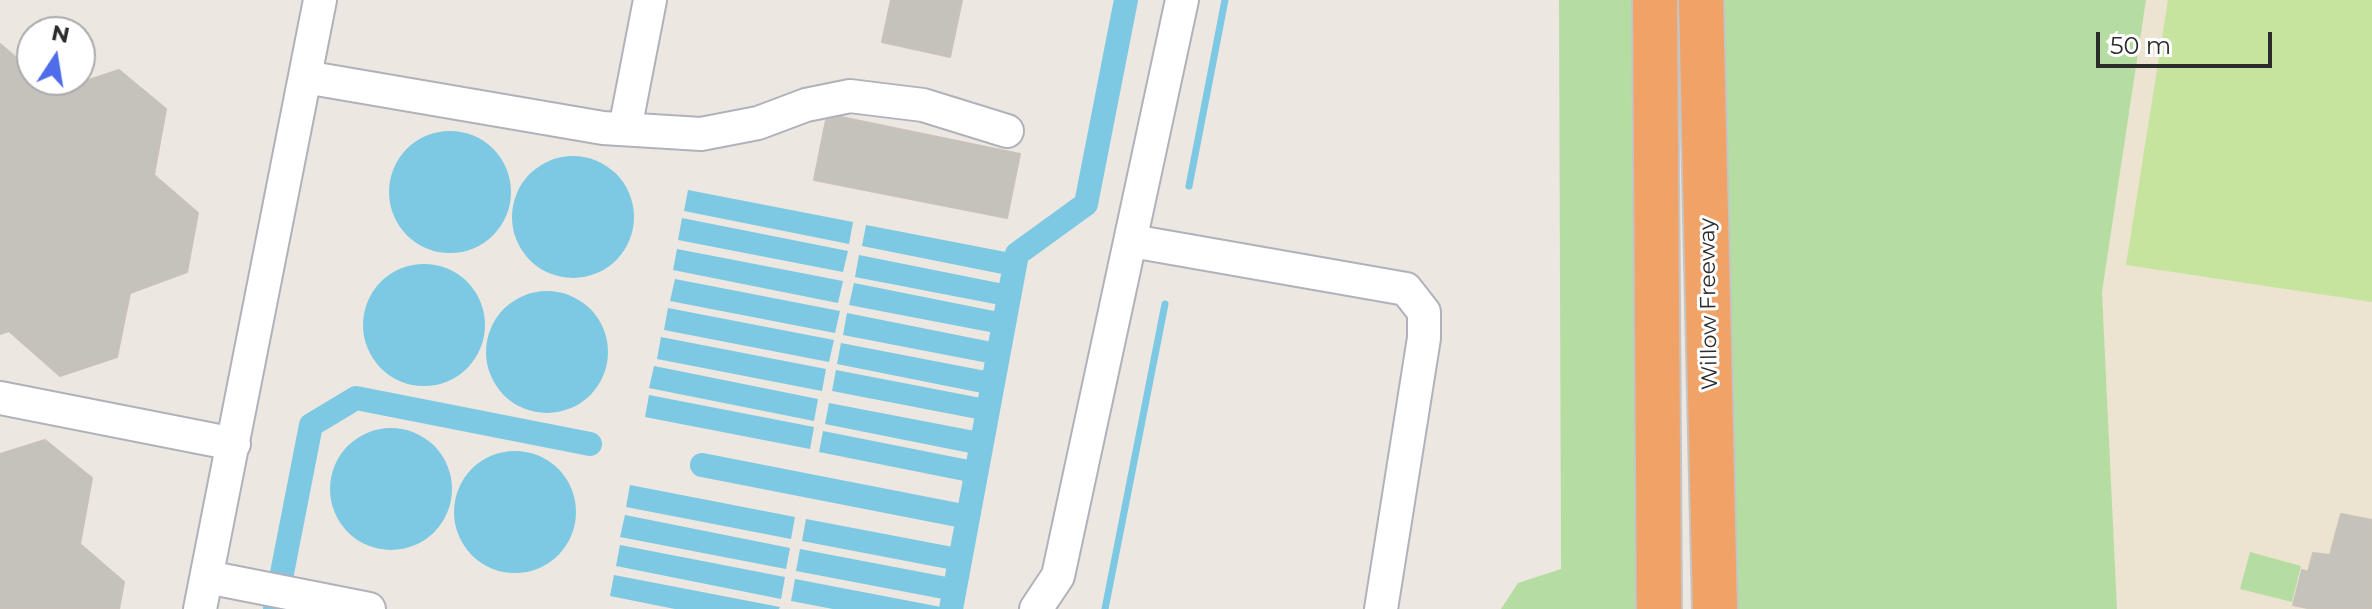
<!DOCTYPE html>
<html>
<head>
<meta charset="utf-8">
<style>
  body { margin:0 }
  #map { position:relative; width:2372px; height:609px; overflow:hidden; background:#ece7e0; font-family:Montserrat,sans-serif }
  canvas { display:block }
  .north { position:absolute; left:16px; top:16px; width:80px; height:80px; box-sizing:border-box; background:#fff; border:2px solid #ababab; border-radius:50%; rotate:12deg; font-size:22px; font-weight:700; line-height:32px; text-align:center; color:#2c2c2c }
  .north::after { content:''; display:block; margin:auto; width:28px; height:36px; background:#4f6dea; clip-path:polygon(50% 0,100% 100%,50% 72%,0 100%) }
  .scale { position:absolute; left:2096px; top:32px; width:176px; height:36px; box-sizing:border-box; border:4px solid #2c2c2c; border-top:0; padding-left:10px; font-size:24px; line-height:28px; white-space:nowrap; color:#2c2c2c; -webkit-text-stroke:6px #fff; paint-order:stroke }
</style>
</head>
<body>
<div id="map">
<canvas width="2372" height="609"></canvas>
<div class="north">N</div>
<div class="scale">50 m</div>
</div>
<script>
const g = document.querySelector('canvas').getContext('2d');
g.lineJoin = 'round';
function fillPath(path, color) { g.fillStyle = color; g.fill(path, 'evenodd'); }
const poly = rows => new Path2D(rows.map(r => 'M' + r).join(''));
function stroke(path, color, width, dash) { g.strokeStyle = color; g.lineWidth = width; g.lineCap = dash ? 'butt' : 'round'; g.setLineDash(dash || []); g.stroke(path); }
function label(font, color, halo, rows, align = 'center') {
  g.font = font + ' Montserrat,sans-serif'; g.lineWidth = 6; g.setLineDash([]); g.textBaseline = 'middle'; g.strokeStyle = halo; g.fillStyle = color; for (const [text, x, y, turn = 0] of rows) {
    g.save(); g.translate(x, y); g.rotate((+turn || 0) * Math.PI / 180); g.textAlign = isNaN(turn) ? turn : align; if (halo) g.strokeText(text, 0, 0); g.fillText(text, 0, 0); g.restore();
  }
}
const education = poly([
  [2146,0,2372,0,2372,609,2117,609,2102,292]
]);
const green = poly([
  [1559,0,1655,0,1659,609,1501,609,1518,583,1561,569],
  [1701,0,2146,0,2102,292,2117,609,1715,609],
  [2250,552,2301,566,2292,602,2240,589]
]);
const pitch = poly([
  [2168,0,2372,0,2372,302,2126,265]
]);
const water = poly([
  '389 192a61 61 0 1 1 122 0a61 61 0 1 1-122 0Z',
  '512 217a61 61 0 1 1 122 0a61 61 0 1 1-122 0Z',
  [688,190,853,222,849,244,684,211],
  [682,218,848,251,843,272,678,240],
  [866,225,1011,253,1007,275,862,246],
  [677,249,843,281,838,303,673,270],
  [859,255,1004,284,1000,305,855,277],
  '363 325a61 61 0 1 1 122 0a61 61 0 1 1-122 0Z',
  [675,279,840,311,835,333,670,301],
  [854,283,999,312,995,333,849,305],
  '486 352a61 61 0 1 1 122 0a61 61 0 1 1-122 0Z',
  [668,308,834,340,829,362,664,330],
  [847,313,992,342,988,363,843,335],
  [661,337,826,369,822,391,657,359],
  [841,343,986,371,982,393,837,364],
  [654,366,818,399,814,421,649,388],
  [836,370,981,398,977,419,832,391],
  [649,395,814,427,810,449,645,417],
  [829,403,975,431,970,453,825,424],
  '330 489a61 61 0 1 1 122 0a61 61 0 1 1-122 0Z',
  [823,431,969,460,964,481,819,452],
  '454 512a61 61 0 1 1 122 0a61 61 0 1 1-122 0Z',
  [630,485,795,517,791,539,626,507],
  [625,515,790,548,786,569,620,537],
  [806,519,953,547,948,569,802,541],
  [620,545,785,577,781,599,616,566],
  [800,549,947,577,943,599,796,571],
  [614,575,780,607,779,609,675,609,610,596],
  [795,579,941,607,941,609,833,609,791,601]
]);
const stream = poly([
  [1189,186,1225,0],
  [1105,609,1165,304]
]);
const canal = poly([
  [702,465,968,517],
  [275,609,311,425,356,398,590,444],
  [951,609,1017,254,1086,204,1126,0]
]);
const building = poly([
  [891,0,962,0,950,57,882,42,891,0],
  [0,44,32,71,32,80,43,80,56,91,119,70,166,109,154,175,198,213,187,272,130,293,117,357,60,376,9,331,0,334,0,44],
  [841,117,1020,154,1007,218,814,180,826,120,841,117],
  [45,440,92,478,80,544,124,582,119,609,0,609,0,454,45,440],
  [2341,514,2372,520,2372,609,2312,609,2293,605,2302,570,2308,572,2313,553,2330,555,2341,514]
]);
const minor = poly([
  [305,77,603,128,701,134,758,123,806,105,850,96,923,105,1007,131],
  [625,129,650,0],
  [1132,241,1406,289,1424,312,1424,338,1381,609],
  [0,398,234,444],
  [207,577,369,609],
  [200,609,320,0],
  [1036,609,1058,576,1182,0]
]);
const highway = poly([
  [1655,0,1659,609],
  [1701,0,1715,609]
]);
const streetNames = [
  ["Willow Freeway",1709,304,-91]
];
fillPath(education, '#ece3d1');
fillPath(green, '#b6dda1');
fillPath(pitch, '#c7e49e');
fillPath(water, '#7dc9e4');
stroke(stream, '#7dc9e4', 7);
stroke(canal, '#7dc9e4', 24);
fillPath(building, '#c5c1bb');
stroke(building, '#c8c2b9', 2);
stroke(minor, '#b0b2bb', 36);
stroke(highway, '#c4c4c4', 48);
stroke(minor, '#fff', 32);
stroke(highway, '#f0a267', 44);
label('22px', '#2c2c2c', '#fff', streetNames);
</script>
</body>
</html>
